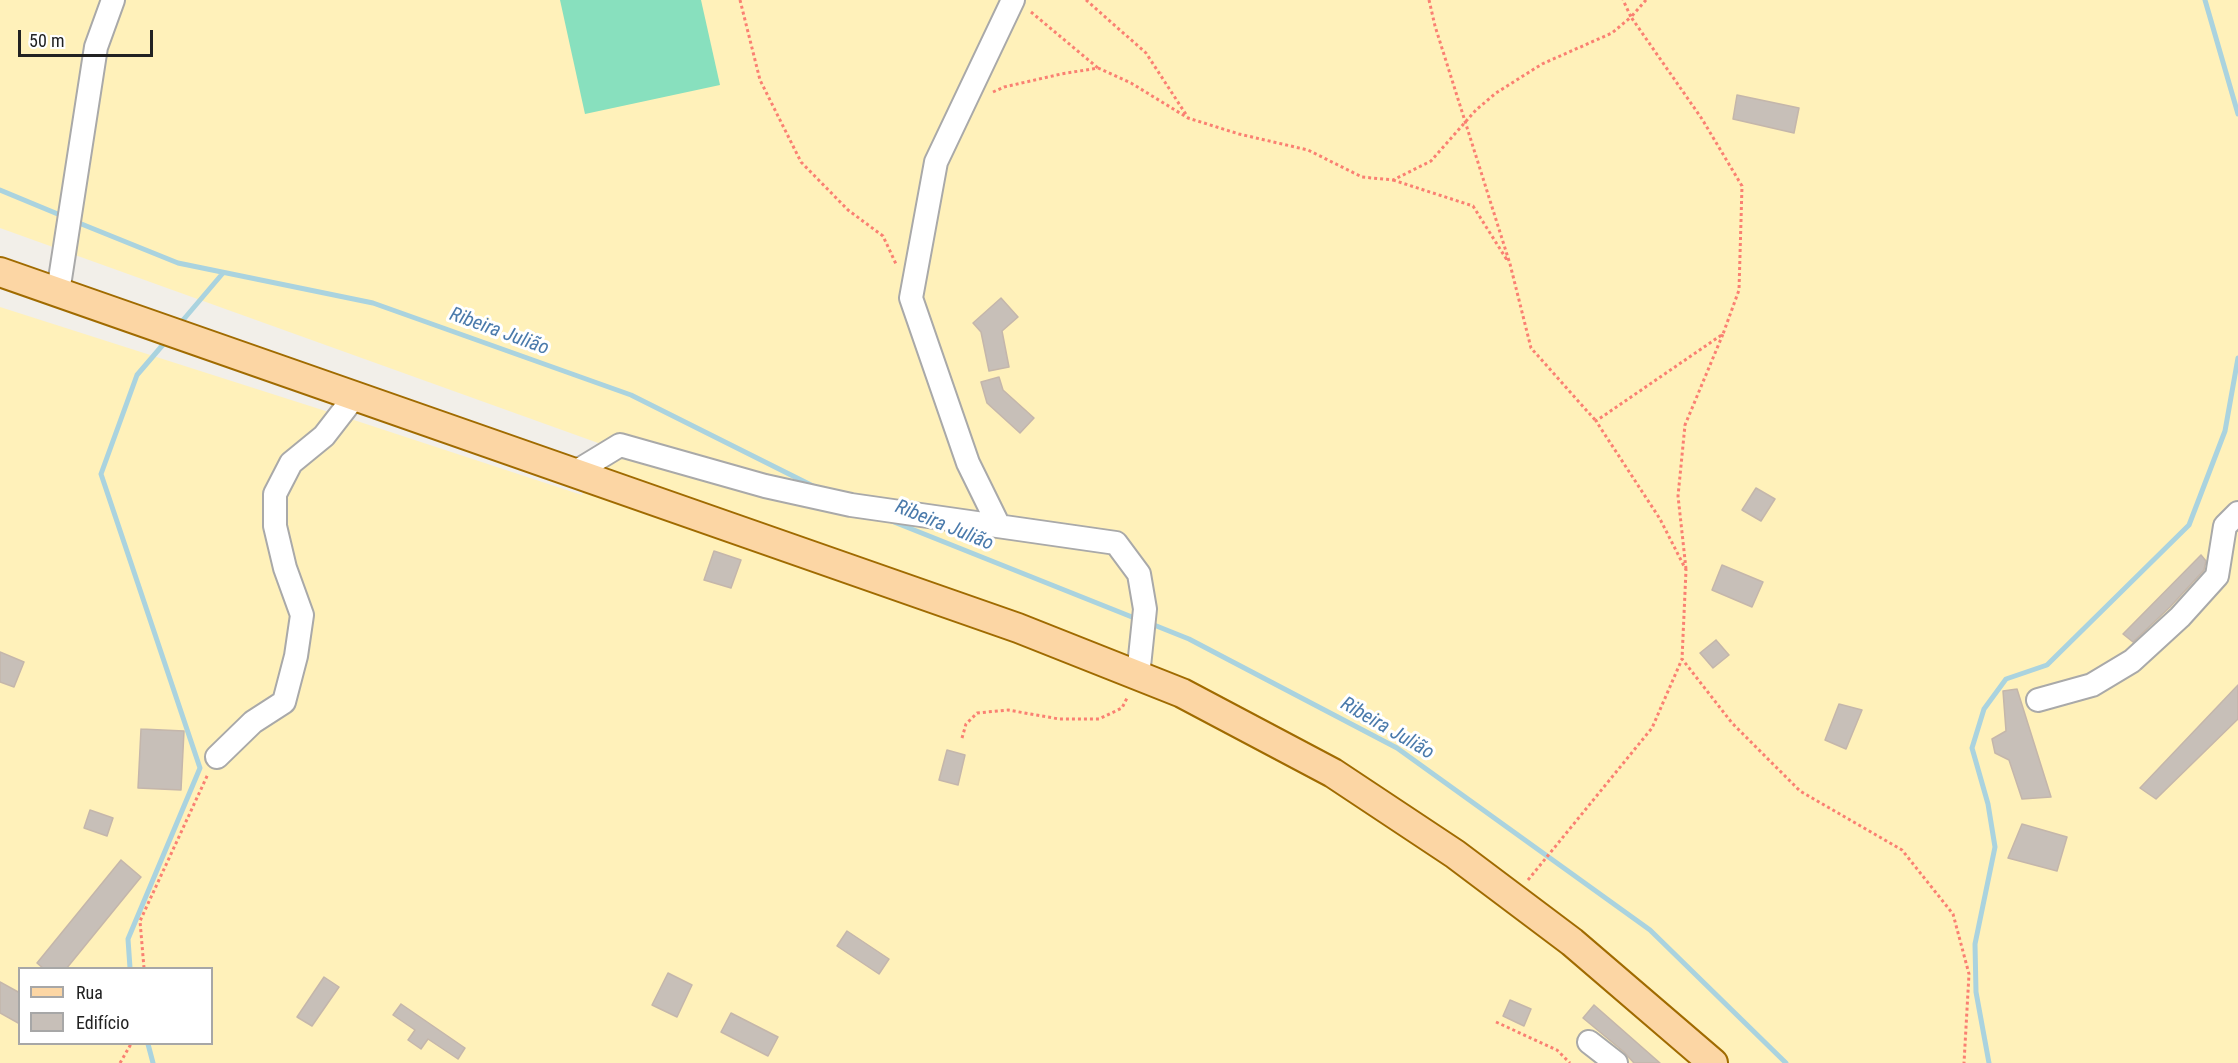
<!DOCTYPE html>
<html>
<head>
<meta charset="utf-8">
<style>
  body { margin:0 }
  #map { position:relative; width:2238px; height:1063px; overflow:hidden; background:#f2efe9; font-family:"Roboto Condensed",sans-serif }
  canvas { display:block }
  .legend { position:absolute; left:18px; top:967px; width:195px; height:78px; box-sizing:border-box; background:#fff; border:2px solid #a7a7a7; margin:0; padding:8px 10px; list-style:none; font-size:18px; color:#222 }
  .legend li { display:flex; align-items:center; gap:12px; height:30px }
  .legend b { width:30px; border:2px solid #a7a7a7 }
  .scale { position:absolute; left:18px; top:30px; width:135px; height:27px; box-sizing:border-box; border:3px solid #222; border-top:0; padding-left:8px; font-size:18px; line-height:21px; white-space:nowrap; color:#222; -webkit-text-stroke:4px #fff; paint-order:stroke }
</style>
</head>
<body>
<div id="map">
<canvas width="2238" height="1063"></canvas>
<ul class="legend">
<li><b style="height:8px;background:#fcd6a4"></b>Rua</li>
<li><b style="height:16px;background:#c7bfb8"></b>Edifício</li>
</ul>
<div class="scale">50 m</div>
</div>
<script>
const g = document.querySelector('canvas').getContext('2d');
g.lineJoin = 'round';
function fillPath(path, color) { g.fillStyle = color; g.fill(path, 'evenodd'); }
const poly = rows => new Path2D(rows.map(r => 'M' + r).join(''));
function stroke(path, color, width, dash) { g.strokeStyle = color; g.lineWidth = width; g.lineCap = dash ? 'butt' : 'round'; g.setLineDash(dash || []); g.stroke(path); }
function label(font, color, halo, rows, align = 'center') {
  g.font = font + ' "Roboto Condensed",sans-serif'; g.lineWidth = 6; g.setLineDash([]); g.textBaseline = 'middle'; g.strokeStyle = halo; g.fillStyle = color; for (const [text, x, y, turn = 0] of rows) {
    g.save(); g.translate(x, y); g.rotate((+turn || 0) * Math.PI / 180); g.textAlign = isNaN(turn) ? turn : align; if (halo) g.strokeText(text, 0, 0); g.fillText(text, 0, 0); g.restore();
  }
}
const sand = poly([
  [0,0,2238,0,2238,1063,0,1063,0,307,360,422,582,495,601,444,0,228],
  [20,968,212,968,212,1044,20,1044]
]);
const pitch = poly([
  [560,0,701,0,720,85,585,114]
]);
const stream = poly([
  [2205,0,2238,114],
  [0,190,65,217],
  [74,221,178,263,373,303,631,395,815,487],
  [178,326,223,273],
  [889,520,1137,619],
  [1149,623,1189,639,1397,748,1650,930,1786,1063],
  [130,968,128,939,200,768,101,474,137,375,167,340],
  [148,1044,153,1063],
  [1989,1063,1976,992,1975,944,1995,847,1988,804,1972,748,1984,709,2006,679,2047,665,2189,525,2225,431,2238,358]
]);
const building = poly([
  [1737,95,1799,108,1794,133,1733,119,1737,95],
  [1001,298,1018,317,1002,331,1009,367,989,371,981,332,973,323,1001,298],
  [999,377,1003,390,1034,418,1020,433,987,403,981,382,999,377],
  [1756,488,1775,499,1761,521,1742,510,1756,488],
  [714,551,741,560,731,588,704,580,714,551],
  [2201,555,2206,561,2204,570,2170,607,2133,642,2123,634,2201,555],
  [1722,565,1763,582,1752,607,1712,590,1722,565],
  [1716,640,1729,655,1713,668,1700,653,1716,640],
  [0,652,24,662,14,687,0,682,0,652],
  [2238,685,2238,719,2156,799,2140,788,2238,685],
  [2017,689,2051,797,2022,799,2009,760,1995,753,1992,739,2006,731,2003,691,2017,689],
  [1839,704,1862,710,1846,749,1825,740,1839,704],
  [141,729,184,731,181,790,138,788,141,729],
  [947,750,965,755,958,785,939,780,947,750],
  [90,810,113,818,107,836,84,828,90,810],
  [2022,824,2067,837,2057,871,2008,858,2022,824],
  [121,860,141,877,66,969,44,969,37,963,121,860],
  [847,931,889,959,879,974,837,946,847,931],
  [668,973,692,985,677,1017,652,1005,668,973],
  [324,977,339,987,312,1026,297,1017,324,977],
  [0,982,20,993,20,1024,0,1013,0,982],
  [1510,1000,1531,1009,1524,1026,1503,1016,1510,1000],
  [401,1004,465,1048,458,1059,428,1039,421,1049,408,1040,415,1030,393,1015,401,1004],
  [1594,1005,1660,1063,1634,1063,1624,1052,1583,1018,1594,1005],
  [731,1013,778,1037,768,1056,721,1032,731,1013]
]);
const path = poly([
  [740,0,760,80,801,162,848,210,883,236,896,264],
  [1086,0,1146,53,1187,116],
  [1429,0,1435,26,1510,264,1531,348,1596,421],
  [1646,0,1631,17,1702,119,1742,186,1739,290,1723,334,1596,421,1660,519,1686,570,1682,659,1732,723,1800,791,1902,850,1953,914,1969,974,1964,1063],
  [1031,12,1098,68],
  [993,92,1004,87,1061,74,1098,68,1131,83,1188,118,1239,134,1308,150,1362,177,1393,180,1431,161,1476,110,1496,93,1542,64,1612,33,1631,17,1623,0],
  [1393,180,1473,206,1507,260],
  [1686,569,1678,496,1685,425,1723,334],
  [962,738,966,724,977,713,1008,710,1059,719,1099,719,1122,708,1128,696],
  [1528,880,1652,728,1682,659],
  [144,968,140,921,208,774],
  [1496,1022,1557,1050,1570,1063],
  [120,1063,131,1044]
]);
const minor = poly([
  [58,292,96,47,113,0],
  [574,473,620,445,765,486,851,505,1116,543,1139,574,1145,609,1138,676],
  [998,524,968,463,911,298,936,162,1013,0],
  [2038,700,2092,685,2132,661,2180,617,2217,576,2225,526,2238,513],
  [217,757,253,722,284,702,296,656,302,615,285,568,275,526,275,494,291,463,324,436,355,396],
  [1589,1042,1616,1063]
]);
const major = poly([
  [0,272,1018,628,1182,693,1333,773,1455,854,1572,942,1713,1063]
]);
const waterNames = [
  ["Ribeira Julião",499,332,20],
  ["Ribeira Julião",944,526,22],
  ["Ribeira Julião",1387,729,30]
];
fillPath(sand, '#fff1ba');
fillPath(pitch, '#88e0be');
stroke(stream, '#aad3df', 5);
fillPath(building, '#c7bfb8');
stroke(building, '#c4b6ab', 1.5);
stroke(minor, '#a9a9a9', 26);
stroke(major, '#a06b00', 32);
stroke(path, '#fa8072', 3, [3, 3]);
stroke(minor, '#fff', 22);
stroke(major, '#fcd6a4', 28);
label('italic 20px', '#4a7aab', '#fff', waterNames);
</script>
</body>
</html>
